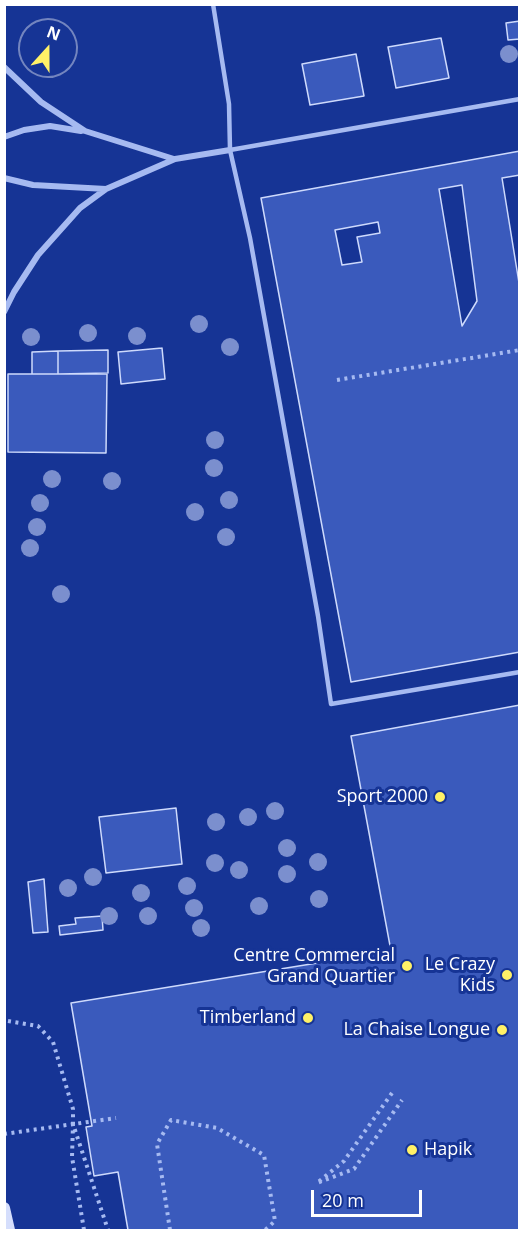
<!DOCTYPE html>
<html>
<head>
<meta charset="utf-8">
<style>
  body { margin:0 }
  #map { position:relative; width:524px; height:1235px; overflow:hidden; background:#163495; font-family:"Open Sans",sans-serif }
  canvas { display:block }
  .frame { position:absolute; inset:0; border:6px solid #fff; pointer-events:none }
  .north { position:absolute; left:18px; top:18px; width:60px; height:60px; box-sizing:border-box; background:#163495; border:2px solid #7385bf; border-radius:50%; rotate:21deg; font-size:16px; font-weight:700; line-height:24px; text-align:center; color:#fff }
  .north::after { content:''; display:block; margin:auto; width:21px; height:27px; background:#fff167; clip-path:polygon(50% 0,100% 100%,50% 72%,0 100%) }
  .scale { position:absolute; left:311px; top:1190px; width:111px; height:27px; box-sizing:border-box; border:3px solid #fff; border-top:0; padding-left:8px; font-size:18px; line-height:21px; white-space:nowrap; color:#fff; -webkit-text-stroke:4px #163495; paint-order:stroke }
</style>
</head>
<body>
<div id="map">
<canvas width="524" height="1235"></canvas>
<div class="frame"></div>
<div class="north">N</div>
<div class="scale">20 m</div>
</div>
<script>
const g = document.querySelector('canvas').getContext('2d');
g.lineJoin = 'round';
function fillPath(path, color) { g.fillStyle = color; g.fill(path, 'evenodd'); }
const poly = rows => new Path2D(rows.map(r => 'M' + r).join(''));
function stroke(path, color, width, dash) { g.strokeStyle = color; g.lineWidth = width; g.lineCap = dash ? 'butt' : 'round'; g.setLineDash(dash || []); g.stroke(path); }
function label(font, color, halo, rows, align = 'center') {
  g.font = font + ' "Open Sans",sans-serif'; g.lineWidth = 6; g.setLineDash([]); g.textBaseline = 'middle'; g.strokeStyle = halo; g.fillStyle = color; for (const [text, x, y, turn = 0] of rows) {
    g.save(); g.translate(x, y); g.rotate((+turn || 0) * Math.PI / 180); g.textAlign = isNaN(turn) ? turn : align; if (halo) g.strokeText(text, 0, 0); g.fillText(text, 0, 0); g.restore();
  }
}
const building = poly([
  [520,21,520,39,508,40,506,23,520,21],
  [441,38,449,78,396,88,388,47,441,38],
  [356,54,364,96,310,105,302,64,356,54],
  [520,151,520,175,502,178,520,289,520,652,351,682,261,198,520,151],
  [462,185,477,301,462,326,439,189,462,185],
  [378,222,380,233,357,237,362,262,342,265,335,230,378,222],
  [162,348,165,379,121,384,118,352,162,348],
  [108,350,108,373,58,374,58,351,108,350],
  [58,351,58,374,32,374,32,352,58,351],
  [8,374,107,374,106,453,8,452,8,374],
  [520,705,520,1230,128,1230,118,1172,94,1176,86,1127,92,1126,71,1003,391,951,351,736,520,705],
  [176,808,182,864,106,873,99,817,176,808],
  [44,879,48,932,33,933,28,882,44,879],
  [102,916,103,930,60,935,59,926,76,924,75,918,102,916]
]);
const path = poly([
  [337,380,520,350],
  [8,1021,38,1026,53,1042,73,1109,73,1124],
  [392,1093,344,1161,317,1183,354,1169,402,1100],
  [4,1134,116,1118],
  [84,1230,72,1157,73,1124,108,1230],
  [170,1230,157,1144,171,1120,217,1128,264,1155,275,1221,265,1230]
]);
const lane = poly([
  [213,4,229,104,230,150,250,238,318,616,331,704,520,672],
  [230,150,520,99]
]);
const street = poly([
  [4,67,41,102,85,131,174,159],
  [4,137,24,130,50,126,81,131],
  [4,178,33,185,106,189,175,159,230,150],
  [4,312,14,292,38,255,80,208,106,189]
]);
const secondary = poly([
  [4,1208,9,1230]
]);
const trees = [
  [509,54],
  [199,324],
  [88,333],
  [137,336],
  [31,337],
  [230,347],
  [215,440],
  [214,468],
  [52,479],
  [112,481],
  [229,500],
  [40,503],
  [195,512],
  [37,527],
  [226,537],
  [30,548],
  [61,594],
  [275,811],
  [248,817],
  [216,822],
  [287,848],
  [318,862],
  [215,863],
  [239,870],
  [287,874],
  [93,877],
  [187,886],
  [68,888],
  [141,893],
  [319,899],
  [259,906],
  [194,908],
  [109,916],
  [148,916],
  [201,928]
];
const markers = [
  [440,797,6,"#fff167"],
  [407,966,6,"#fff167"],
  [507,975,6,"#fff167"],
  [308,1018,6,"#fff167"],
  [502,1030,6,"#fff167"],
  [412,1150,6,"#fff167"]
];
const poiNames = [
  ["Sport 2000",428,797],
  ["Centre Commercial",395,956],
  ["Grand Quartier",395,977],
  ["Le Crazy",495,965],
  ["Kids",495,986],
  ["Timberland",296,1018],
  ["La Chaise Longue",490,1030],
  ["Hapik",424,1150,"left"]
];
fillPath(building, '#3a5abc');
stroke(building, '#cedafc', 1.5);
stroke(path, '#a6baf1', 4, [3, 4.5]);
stroke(lane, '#a6baf1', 4.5);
stroke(street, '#a6baf1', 6);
stroke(secondary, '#d5defc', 12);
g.fillStyle = '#7b8fce';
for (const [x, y] of trees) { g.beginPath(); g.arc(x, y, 9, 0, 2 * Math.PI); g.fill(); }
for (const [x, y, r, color] of markers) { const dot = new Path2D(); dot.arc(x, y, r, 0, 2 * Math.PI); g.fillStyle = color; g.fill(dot); stroke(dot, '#163495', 2); }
label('18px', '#fff', '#163495', poiNames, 'right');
</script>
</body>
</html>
